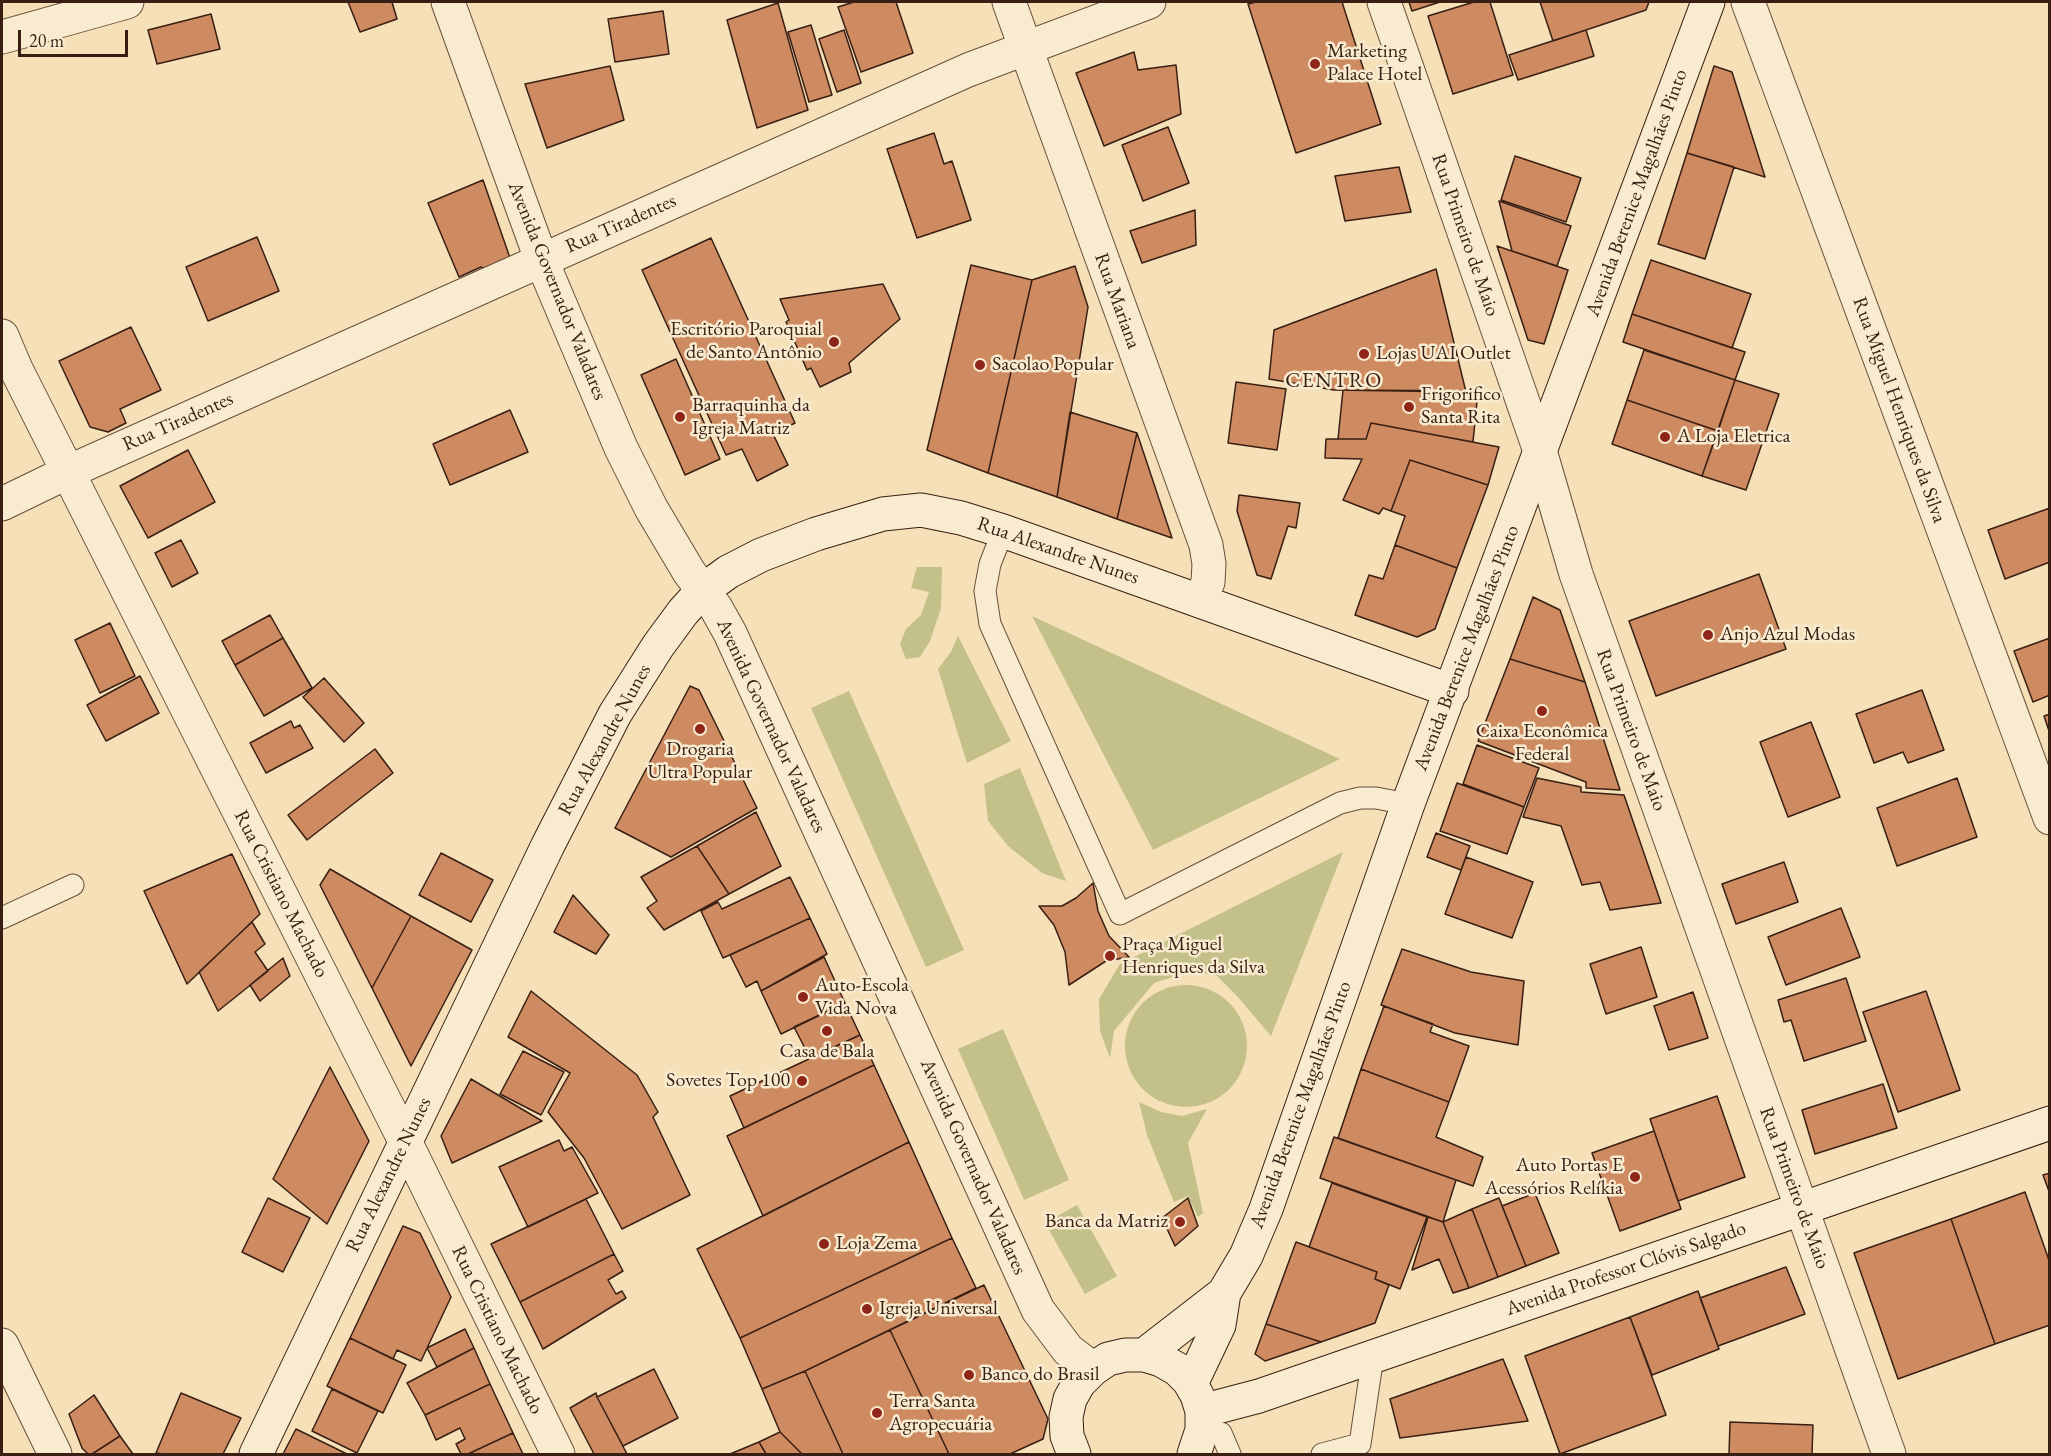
<!DOCTYPE html>
<html>
<head>
<meta charset="utf-8">
<style>
  body { margin:0 }
  #map { position:relative; width:2051px; height:1456px; overflow:hidden; background:#f5e0b7; font-family:"EB Garamond",serif }
  canvas { display:block }
  .frame { position:absolute; inset:0; border:3px solid #391f13; pointer-events:none }
  .scale { position:absolute; left:18px; top:30px; width:110px; height:27px; box-sizing:border-box; border:3px solid #391f13; border-top:0; padding-left:8px; font-size:18px; line-height:21px; white-space:nowrap; color:#391f13; -webkit-text-stroke:4px #f8ebd0; paint-order:stroke }
</style>
</head>
<body>
<div id="map">
<canvas width="2051" height="1456"></canvas>
<div class="frame"></div>
<div class="scale">20 m</div>
</div>
<script>
const g = document.querySelector('canvas').getContext('2d');
g.lineJoin = 'round';
function fillPath(path, color) { g.fillStyle = color; g.fill(path, 'evenodd'); }
const poly = rows => new Path2D(rows.map(r => 'M' + r).join(''));
function stroke(path, color, width, dash) { g.strokeStyle = color; g.lineWidth = width; g.lineCap = dash ? 'butt' : 'round'; g.setLineDash(dash || []); g.stroke(path); }
function label(font, color, halo, rows, align = 'center') {
  g.font = font + ' "EB Garamond",serif'; g.lineWidth = 5; g.setLineDash([]); g.textBaseline = 'middle'; g.strokeStyle = halo; g.fillStyle = color; for (const [text, x, y, turn = 0] of rows) {
    g.save(); g.translate(x, y); g.rotate((+turn || 0) * Math.PI / 180); g.textAlign = isNaN(turn) ? turn : align; if (halo) g.strokeText(text, 0, 0); g.fillText(text, 0, 0); g.restore();
  }
}
const green = poly([
  [917,567,942,567,941,608,930,641,920,657,906,659,900,644,906,629,921,615,929,592,911,588],
  [1032,616,1340,759,1153,850],
  [958,636,1011,741,967,763,938,669,951,652],
  [849,691,964,950,926,967,811,708],
  [1020,768,1066,881,1042,873,1008,846,988,821,984,784],
  [1343,852,1271,1036,1237,996,1217,976,1191,971,1154,983,1114,1031,1110,1058,1100,1031,1099,999,1120,964],
  '1125 1046a61 61 0 1 1 122 0a61 61 0 1 1-122 0Z',
  [1003,1029,1069,1180,1024,1200,958,1049],
  [1139,1102,1161,1112,1182,1116,1207,1109,1188,1143,1203,1213,1198,1217,1188,1196,1174,1202,1147,1135],
  [1077,1205,1117,1276,1085,1294,1045,1223]
]);
const building = poly([
  [348,2,392,2,397,19,360,32,348,2],
  [854,2,896,2,913,53,861,72,838,7,854,2],
  [1256,2,1342,2,1381,124,1296,153,1248,4,1256,2],
  [1409,2,1440,2,1412,11,1409,2],
  [1474,2,1490,2,1513,75,1453,94,1428,16,1474,2],
  [1540,2,1649,2,1646,10,1553,41,1540,2],
  [778,3,808,110,757,128,727,20,778,3],
  [663,11,669,54,615,62,608,19,663,11],
  [211,14,220,49,157,64,148,30,211,14],
  [811,25,832,95,809,102,788,32,811,25],
  [844,30,861,83,837,92,819,39,844,30],
  [1586,30,1594,56,1518,80,1509,55,1586,30],
  [1134,52,1138,70,1176,65,1181,114,1104,146,1076,73,1134,52],
  [610,66,624,120,547,148,525,84,610,66],
  [1714,66,1732,72,1765,177,1687,153,1714,66],
  [1168,127,1189,183,1143,201,1122,145,1168,127],
  [934,133,944,164,952,161,971,220,917,238,887,149,934,133],
  [1687,153,1734,167,1705,259,1658,244,1687,153],
  [1515,156,1581,178,1566,222,1501,200,1515,156],
  [1399,167,1411,212,1345,221,1335,176,1399,167],
  [483,180,510,258,486,270,481,267,459,277,428,203,483,180],
  [1499,201,1571,226,1557,266,1512,251,1499,201],
  [1195,210,1196,245,1142,263,1130,231,1195,210],
  [257,237,279,291,208,321,186,267,257,237],
  [711,238,795,423,773,434,788,465,757,481,742,449,726,455,642,270,711,238],
  [1497,246,1568,270,1544,344,1528,340,1497,246],
  [1651,260,1751,294,1732,348,1632,314,1651,260],
  [971,265,1032,280,988,473,927,450,971,265],
  [1075,266,1088,307,1057,497,988,473,1032,280,1075,266],
  [1436,269,1466,392,1334,390,1269,379,1274,330,1436,269],
  [883,284,900,319,849,363,851,372,820,387,811,368,807,370,786,322,789,320,780,299,883,284],
  [1632,314,1745,352,1735,380,1623,342,1632,314],
  [131,327,161,390,120,409,126,423,108,432,90,427,59,361,131,327],
  [1644,350,1735,380,1718,431,1627,400,1644,350],
  [676,359,720,459,685,475,641,375,676,359],
  [1735,380,1779,394,1746,490,1702,476,1735,380],
  [1236,382,1286,389,1277,450,1228,443,1236,382],
  [1343,390,1478,391,1473,442,1371,423,1366,439,1338,439,1343,390],
  [1627,400,1718,431,1702,476,1612,444,1627,400],
  [510,410,528,452,450,485,433,444,510,410],
  [1070,412,1137,433,1117,519,1057,497,1070,412],
  [1371,423,1499,447,1488,485,1410,460,1391,511,1383,508,1379,514,1343,500,1362,459,1325,458,1326,439,1366,439,1371,423],
  [1137,433,1172,538,1117,519,1137,433],
  [188,450,215,502,148,538,120,486,188,450],
  [1410,460,1488,485,1457,568,1395,545,1405,516,1391,511,1410,460],
  [1239,495,1300,503,1296,528,1288,526,1271,579,1257,575,1237,511,1239,495],
  [2050,508,2050,562,2005,579,1988,530,2050,508],
  [181,540,198,573,172,587,155,553,181,540],
  [1395,545,1457,568,1435,629,1417,637,1355,615,1369,575,1383,579,1395,545],
  [1759,574,1786,649,1656,696,1629,621,1759,574],
  [1533,597,1560,610,1585,682,1510,659,1533,597],
  [270,615,283,638,235,665,222,641,270,615],
  [110,623,135,676,100,693,75,640,110,623],
  [283,638,312,688,264,716,235,665,283,638],
  [2050,638,2050,695,2033,702,2014,651,2050,638],
  [1510,659,1585,682,1620,790,1586,788,1586,782,1478,741,1510,659],
  [140,676,159,713,106,741,87,705,140,676],
  [324,678,364,723,344,742,303,697,324,678],
  [690,686,699,690,757,808,671,857,615,828,690,686],
  [1922,690,1944,750,1908,763,1903,752,1874,763,1856,714,1922,690],
  [2050,714,2050,734,2044,716,2050,714],
  [291,721,294,728,300,725,313,748,266,773,250,743,291,721],
  [1811,722,1840,797,1788,817,1760,742,1811,722],
  [1477,745,1539,768,1524,807,1463,784,1477,745],
  [375,749,393,773,307,840,288,815,375,749],
  [1537,778,1581,787,1581,792,1624,795,1661,903,1610,910,1600,882,1582,885,1561,826,1523,817,1537,778],
  [1957,778,1977,837,1897,866,1877,808,1957,778],
  [1457,783,1524,807,1507,854,1440,831,1457,783],
  [756,812,781,866,729,894,697,846,756,812],
  [1436,833,1470,846,1461,870,1427,857,1436,833],
  [697,846,729,894,664,930,647,908,657,901,641,877,697,846],
  [441,853,493,880,471,922,419,895,441,853],
  [232,854,260,914,187,984,144,891,232,854],
  [1466,857,1533,882,1512,938,1445,914,1466,857],
  [1784,862,1798,902,1736,924,1722,884,1784,862],
  [330,869,411,916,372,988,320,885,330,869],
  [790,877,810,918,723,958,701,911,718,902,722,909,790,877],
  [1093,883,1098,911,1109,936,1129,957,1106,961,1069,985,1065,952,1054,925,1039,906,1062,906,1076,898,1093,883],
  [573,895,609,935,596,954,554,932,573,895],
  [1841,908,1860,957,1786,985,1768,937,1841,908],
  [411,916,472,950,411,1066,372,988,411,916],
  [810,918,827,954,761,991,757,981,746,987,730,955,810,918],
  [252,922,265,944,255,952,268,971,218,1011,199,972,252,922],
  [1641,947,1657,997,1606,1014,1590,964,1641,947],
  [1402,949,1471,972,1524,981,1518,1045,1455,1033,1381,1005,1402,949],
  [824,957,845,1003,781,1034,761,991,824,957],
  [283,958,290,976,260,1001,250,985,283,958],
  [1846,978,1866,1041,1804,1061,1791,1020,1784,1022,1778,1000,1846,978],
  [531,991,637,1075,658,1112,653,1117,690,1195,622,1229,584,1158,548,1112,570,1073,508,1037,531,991],
  [1926,991,1960,1090,1898,1112,1863,1012,1926,991],
  [1693,992,1708,1038,1669,1050,1654,1006,1693,992],
  [845,1003,860,1035,810,1058,794,1027,845,1003],
  [1384,1006,1433,1024,1430,1032,1469,1046,1449,1102,1361,1069,1384,1006],
  [860,1035,874,1065,744,1128,730,1096,860,1035],
  [523,1051,564,1072,541,1115,500,1094,523,1051],
  [874,1065,909,1142,763,1216,727,1136,874,1065],
  [330,1067,369,1141,327,1224,273,1179,330,1067],
  [1361,1069,1449,1102,1436,1137,1483,1157,1473,1186,1338,1138,1361,1069],
  [471,1079,542,1121,452,1163,441,1136,471,1079],
  [1883,1084,1897,1128,1815,1154,1802,1110,1883,1084],
  [1717,1096,1745,1177,1678,1201,1650,1119,1717,1096],
  [1654,1131,1681,1209,1620,1231,1592,1153,1654,1131],
  [1334,1137,1456,1180,1443,1222,1320,1178,1334,1137],
  [559,1140,564,1151,572,1147,598,1193,528,1227,499,1167,559,1140],
  [909,1142,952,1238,740,1338,697,1249,909,1142],
  [2050,1173,2050,1194,2043,1175,2050,1173],
  [1332,1183,1427,1217,1400,1289,1375,1279,1377,1272,1309,1247,1332,1183],
  [2025,1192,2050,1263,2050,1325,1995,1344,1951,1219,2025,1192],
  [1535,1193,1559,1253,1526,1266,1502,1206,1535,1193],
  [268,1198,310,1218,283,1272,242,1252,268,1198],
  [1188,1198,1198,1226,1175,1246,1162,1218,1188,1198],
  [1499,1198,1526,1266,1498,1277,1472,1209,1499,1198],
  [586,1199,614,1254,520,1302,491,1244,586,1199],
  [1472,1209,1498,1277,1469,1288,1443,1222,1472,1209],
  [1428,1217,1443,1222,1469,1288,1453,1293,1439,1259,1412,1270,1428,1217],
  [1951,1219,1995,1344,1898,1379,1854,1253,1951,1219],
  [403,1226,420,1233,451,1297,421,1361,397,1350,393,1359,350,1338,403,1226],
  [952,1238,976,1288,805,1371,762,1389,740,1338,952,1238],
  [1296,1242,1377,1272,1375,1279,1389,1285,1375,1323,1321,1342,1266,1324,1296,1242],
  [614,1254,623,1271,608,1280,616,1294,622,1291,626,1298,543,1349,520,1302,614,1254],
  [1786,1267,1805,1314,1718,1346,1700,1298,1786,1267],
  [984,1285,1048,1419,1043,1439,1010,1454,949,1454,890,1330,984,1285],
  [1698,1291,1719,1349,1652,1375,1630,1317,1698,1291],
  [1630,1317,1666,1415,1560,1454,1525,1356,1630,1317],
  [1266,1324,1321,1342,1265,1361,1255,1354,1266,1324],
  [465,1329,474,1348,437,1367,427,1348,465,1329],
  [890,1330,949,1454,843,1454,805,1371,890,1330],
  [350,1338,406,1365,383,1413,327,1386,350,1338],
  [474,1348,490,1384,425,1415,407,1383,474,1348],
  [1503,1359,1528,1421,1400,1438,1390,1399,1503,1359],
  [654,1369,678,1418,623,1446,597,1397,654,1369],
  [805,1371,843,1454,802,1454,780,1432,762,1389,805,1371],
  [490,1384,513,1433,468,1454,461,1454,456,1444,465,1439,460,1428,436,1440,425,1415,490,1384],
  [332,1389,378,1411,357,1453,312,1431,332,1389],
  [181,1393,241,1418,223,1454,163,1454,156,1453,181,1393],
  [596,1393,597,1397,627,1454,594,1454,570,1408,596,1393],
  [94,1395,120,1436,92,1454,88,1454,82,1448,69,1414,94,1395],
  [1730,1422,1813,1425,1812,1454,1729,1454,1730,1422],
  [296,1429,347,1454,283,1454,296,1429],
  [780,1432,802,1454,766,1454,759,1442,780,1432],
  [513,1433,523,1454,468,1454,513,1433],
  [120,1436,133,1454,92,1454,120,1436],
  [759,1442,766,1454,730,1454,759,1442]
]);
const lane = poly([
  [1003,531,990,564,985,591,990,624,1120,914,1340,803,1360,798,1376,798,1408,804],
  [2,918,73,885],
  [1202,1430,1221,1433,1230,1454],
  [1322,1454,1360,1444,1373,1356]
]);
const street = poly([
  [448,2,541,259,621,448,651,508,689,572,716,608,730,633,1038,1310,1068,1350,1093,1369],
  [1009,2,1206,545,1209,564,1208,582,1200,601],
  [1384,2,1541,454,1576,574,1889,1454],
  [1748,2,2050,818],
  [2,37,127,2],
  [2,336,16,369,405,1141,558,1454],
  [2,504,68,472,968,70,1149,2],
  [2,1345,55,1454]
]);
const secondary = poly([
  [1144,1355,1224,1293],
  [1191,1384,1219,1325,1224,1293,1246,1256,1266,1209,1408,804,1708,2],
  [1202,1411,1259,1396,2050,1123],
  [256,1454,548,845,615,714,658,646,683,612,702,591,728,572,761,555,816,534,883,514,921,510,961,518,1003,531,1452,691],
  [1074,1454,1067,1436,1066,1417,1070,1399,1079,1383,1093,1369,1108,1359,1125,1355,1144,1355,1161,1360,1177,1369,1189,1381,1197,1395,1202,1411,1202,1430,1194,1454]
]);
const markers = [
  [1315,64,6,"#8f2418"],
  [834,342,6,"#8f2418"],
  [1364,354,6,"#8f2418"],
  [980,365,6,"#8f2418"],
  [1409,407,6,"#8f2418"],
  [680,417,6,"#8f2418"],
  [1665,437,6,"#8f2418"],
  [1708,635,6,"#8f2418"],
  [1542,711,6,"#8f2418"],
  [700,729,6,"#8f2418"],
  [1110,956,6,"#8f2418"],
  [803,997,6,"#8f2418"],
  [827,1031,6,"#8f2418"],
  [802,1081,6,"#8f2418"],
  [1635,1177,6,"#8f2418"],
  [1180,1222,6,"#8f2418"],
  [824,1244,6,"#8f2418"],
  [867,1309,6,"#8f2418"],
  [969,1375,6,"#8f2418"],
  [877,1413,6,"#8f2418"]
];
const poiNames = [
  ["Marketing",1327,52],
  ["Palace Hotel",1327,75],
  ["Escritório Paroquial",822,330,"right"],
  ["de Santo Antônio",822,353,"right"],
  ["Lojas UAI Outlet",1376,354],
  ["Sacolao Popular",992,365],
  ["Frigorifico",1421,395],
  ["Santa Rita",1421,418],
  ["Barraquinha da",692,406],
  ["Igreja Matriz",692,429],
  ["A Loja Eletrica",1677,437],
  ["Anjo Azul Modas",1720,635],
  ["Caixa Econômica",1542,732,"center"],
  ["Federal",1542,755,"center"],
  ["Drogaria",700,750,"center"],
  ["Ultra Popular",700,773,"center"],
  ["Praça Miguel",1122,945],
  ["Henriques da Silva",1122,968],
  ["Auto-Escola",815,986],
  ["Vida Nova",815,1009],
  ["Casa de Bala",827,1052,"center"],
  ["Sovetes Top 100",790,1081,"right"],
  ["Auto Portas E",1623,1166,"right"],
  ["Acessórios Relíkia",1623,1189,"right"],
  ["Banca da Matriz",1168,1222,"right"],
  ["Loja Zema",836,1244],
  ["Igreja Universal",879,1309],
  ["Banco do Brasil",981,1375],
  ["Terra Santa",889,1402],
  ["Agropecuária",889,1425]
];
const streetNames = [
  ["Avenida Berenice Magalhães Pinto",1637,193,-70],
  ["Rua Tiradentes",621,224,-24],
  ["Rua Primeiro de Maio",1465,235,71],
  ["Avenida Governador Valadares",557,291,68],
  ["Rua Mariana",1117,301,70],
  ["Rua Miguel Henriques da Silva",1899,410,70],
  ["Rua Tiradentes",178,422,-24],
  ["Rua Alexandre Nunes",1058,551,19],
  ["Avenida Berenice Magalhães Pinto",1467,648,-69],
  ["Avenida Governador Valadares",771,726,65],
  ["Rua Primeiro de Maio",1631,730,70],
  ["Rua Alexandre Nunes",605,740,-61],
  ["Rua Cristiano Machado",281,894,63],
  ["Avenida Berenice Magalhães Pinto",1301,1105,-70],
  ["Avenida Governador Valadares",973,1167,66],
  ["Rua Alexandre Nunes",389,1175,-64],
  ["Rua Primeiro de Maio",1794,1188,70],
  ["Avenida Professor Clóvis Salgado",1626,1269,-19],
  ["Rua Cristiano Machado",497,1330,64]
];
const neighbourhoodNames = [
  ["CENTRO",1334,381]
];
fillPath(green, '#c4c089');
fillPath(building, '#ce8a60');
stroke(building, '#391f13', 1.5);
stroke(lane, '#684f3c', 23);
stroke(street, '#684f3c', 35);
stroke(secondary, '#391f13', 35);
stroke(lane, '#f8ebd0', 21);
stroke(street, '#f8ebd0', 33);
stroke(secondary, '#f8ebd0', 33);
for (const [x, y, r, color] of markers) { const dot = new Path2D(); dot.arc(x, y, r, 0, 2 * Math.PI); g.fillStyle = color; g.fill(dot); stroke(dot, '#f8ebd0', 2); }
label('20px', '#391f13', '#f8ebd0', poiNames, 'left');
label('20px', '#391f13', '#f8ebd0', streetNames);
g.letterSpacing = '1.5px';
label('21px', '#391f13', '#f8ebd0', neighbourhoodNames);
g.letterSpacing = '0px';
</script>
</body>
</html>
